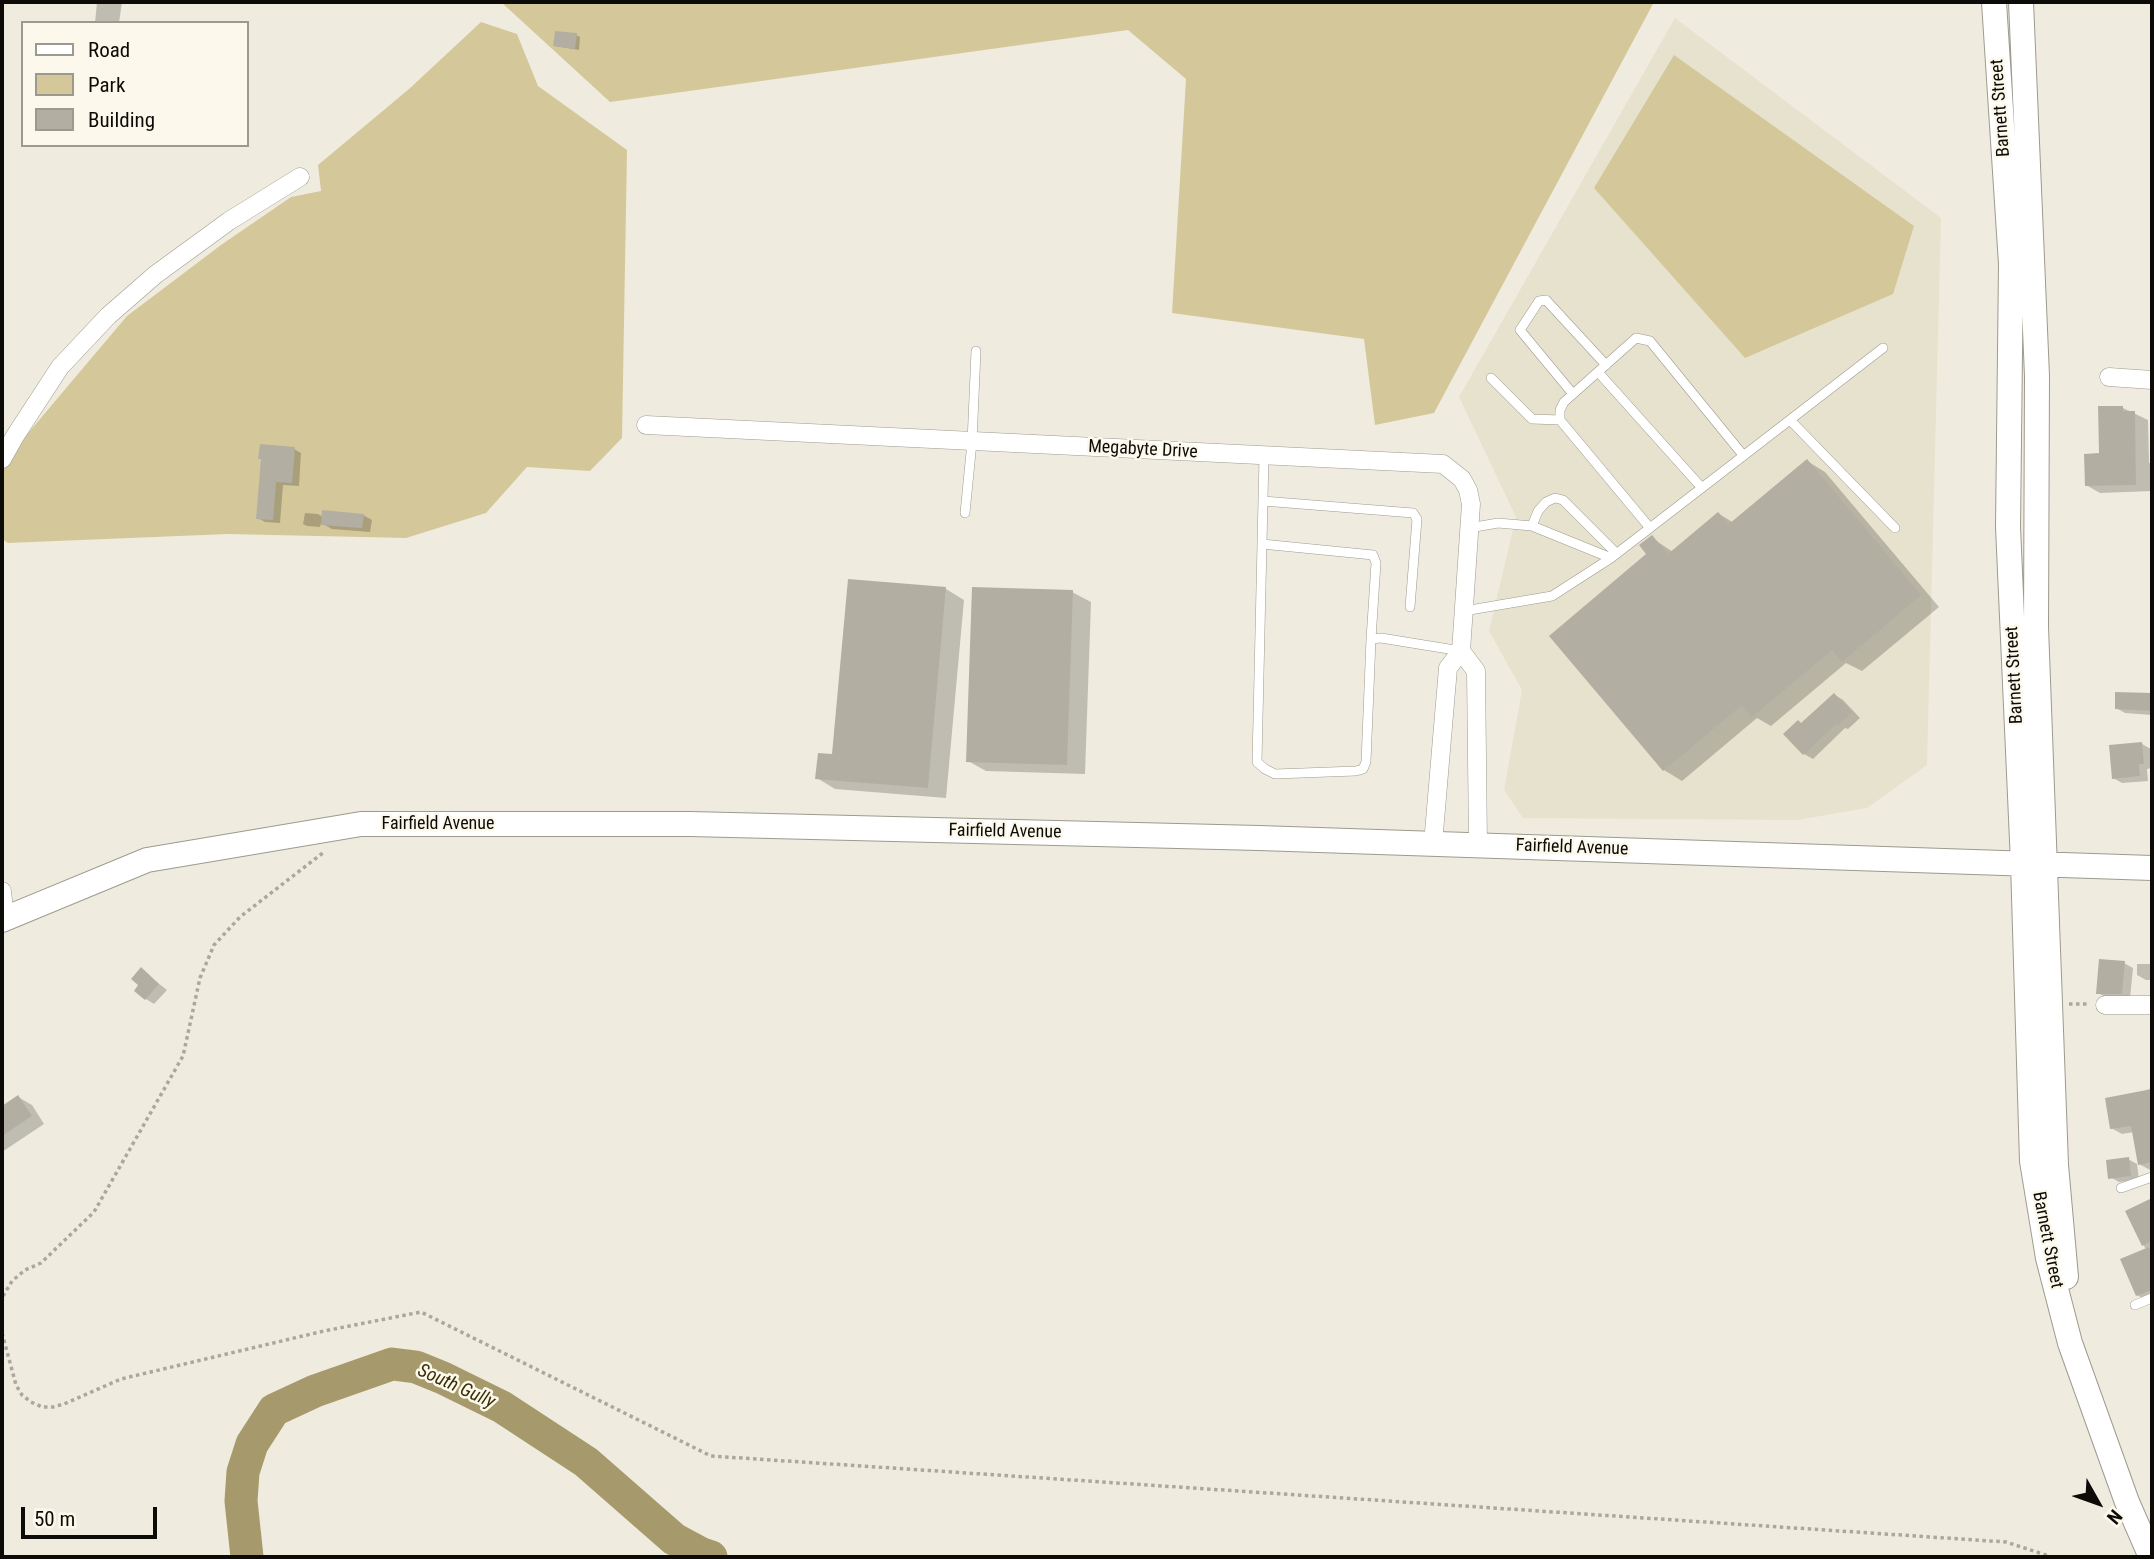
<!DOCTYPE html>
<html>
<head>
<meta charset="utf-8">
<style>
  body { margin:0 }
  #map { position:relative; width:2154px; height:1559px; overflow:hidden; background:#efecdf; font-family:"Roboto Condensed",sans-serif }
  canvas { display:block }
  .frame { position:absolute; inset:0; border:4px solid #0c0b07; pointer-events:none }
  .legend { position:absolute; left:21px; top:21px; width:228px; height:126px; box-sizing:border-box; background:#fcf9ec; border:2px solid #9c9a90; margin:0; padding:9px 12px; list-style:none; font-size:21px; color:#0c0b07 }
  .legend li { display:flex; align-items:center; gap:14px; height:35px }
  .legend b { width:35px; border:2px solid #9c9a90 }
  .north { position:absolute; left:2063px; top:1468px; width:70px; height:70px; -webkit-text-stroke:5px #fcf9ec; paint-order:stroke; rotate:130deg; font-size:19px; font-weight:700; line-height:28px; text-align:center; color:#0c0b07 }
  .north::after { content:''; display:block; margin:auto; width:24px; height:32px; background:#0c0b07; clip-path:polygon(50% 0,100% 100%,50% 72%,0 100%) }
  .scale { position:absolute; left:21px; top:1507px; width:136px; height:32px; box-sizing:border-box; border:4px solid #0c0b07; border-top:0; padding-left:9px; font-size:21px; line-height:24px; white-space:nowrap; color:#0c0b07; -webkit-text-stroke:5px #fcf9ec; paint-order:stroke }
</style>
</head>
<body>
<div id="map">
<canvas width="2154" height="1559"></canvas>
<div class="frame"></div>
<ul class="legend">
<li><b style="height:9px;background:#fff"></b>Road</li>
<li><b style="height:19px;background:#d4c89a"></b>Park</li>
<li><b style="height:19px;background:#b2afa2"></b>Building</li>
</ul>
<div class="north">N</div>
<div class="scale">50 m</div>
</div>
<script>
const g = document.querySelector('canvas').getContext('2d');
g.lineJoin = 'round';
function fillPath(path, color) { g.fillStyle = color; g.fill(path, 'evenodd'); }
const poly = rows => new Path2D(rows.map(r => 'M' + r).join(''));
function stroke(path, color, width, dash) { g.strokeStyle = color; g.lineWidth = width; g.lineCap = dash ? 'butt' : 'round'; g.setLineDash(dash || []); g.stroke(path); }
function label(font, color, halo, rows, align = 'center') {
  g.font = font + ' "Roboto Condensed",sans-serif'; g.lineWidth = 5; g.setLineDash([]); g.textBaseline = 'middle'; g.strokeStyle = halo; g.fillStyle = color; for (const [text, x, y, turn = 0] of rows) {
    g.save(); g.translate(x, y); g.rotate((+turn || 0) * Math.PI / 180); g.textAlign = isNaN(turn) ? turn : align; if (halo) g.strokeText(text, 0, 0); g.fillText(text, 0, 0); g.restore();
  }
}
const built = poly([
  [1675,18,1941,218,1927,765,1867,808,1797,820,1523,818,1504,790,1522,690,1489,631,1516,517,1459,397]
]);
const green = poly([
  [501,2,1654,2,1434,413,1375,425,1364,339,1172,313,1186,79,1128,30,610,102],
  [481,22,517,34,538,86,627,150,622,438,590,471,527,467,486,513,406,538,228,534,8,543,2,539,2,464,127,316,221,245,291,197,321,191,318,165,409,89],
  [1674,55,1914,226,1893,294,1745,358,1594,188]
]);
const shadow = poly([
  [97,2,122,2,119,23,95,23],
  [576,35,580,37,579,50,555,46],
  [2123,408,2148,420,2149,463,2152,463,2152,491,2100,493,2086,485],
  [294,449,301,453,299,486,283,485,280,523,265,522,258,518,263,460],
  [1807,461,1825,472,1939,607,1862,671,1846,663,1771,726,1757,718,1682,781,1664,770,1648,554,1652,538,1673,552,1719,514,1734,523],
  [305,513,318,514,323,517,363,515,372,520,370,532,332,529,321,523,320,527,307,526,303,524],
  [849,581,946,589,964,600,946,798,835,789,817,778,833,756],
  [1072,592,1091,602,1085,774,986,771,968,761],
  [2117,694,2152,695,2152,715,2125,713,2116,708],
  [1835,695,1843,700,1860,718,1848,729,1845,728,1813,759,1804,754,1803,725],
  [2142,744,2151,749,2152,768,2147,769,2148,781,2122,783,2113,778],
  [2124,963,2133,968,2130,998,2107,998,2098,993],
  [2137,964,2152,964,2152,980,2146,980,2137,975],
  [141,970,167,990,154,1004,146,999,141,985],
  [2152,1089,2152,1170,2150,1170,2139,1164,2134,1132,2122,1134,2111,1128,2146,1092,2145,1090],
  [18,1097,32,1105,44,1124,2,1152,2,1108],
  [2128,1159,2137,1164,2139,1180,2119,1182,2110,1177],
  [2152,1200,2152,1300,2149,1302,2137,1295,2146,1250,2128,1212]
]);
const river = poly([
  [247,1557,241,1501,243,1472,252,1444,274,1410,315,1391,392,1364,416,1367,443,1378,502,1407,586,1462,674,1539,702,1554,711,1557]
]);
const building = poly([
  [555,31,577,33,575,49,553,46],
  [2098,406,2123,406,2123,411,2135,411,2136,485,2085,486,2084,454,2099,453],
  [260,444,295,447,292,483,276,482,273,520,256,519,261,459,258,459],
  [1807,459,1921,595,1842,662,1832,650,1752,717,1742,705,1663,771,1549,636,1646,554,1639,545,1652,535,1668,554,1718,512,1729,524],
  [322,510,364,514,362,528,321,525],
  [848,579,946,587,928,788,815,779,818,753,832,754],
  [972,587,1073,590,1067,765,966,762],
  [2115,692,2152,693,2152,711,2115,709],
  [1834,693,1852,712,1838,725,1836,724,1803,755,1783,734,1798,720,1801,723],
  [2142,742,2144,764,2139,764,2140,776,2112,779,2109,745],
  [2099,959,2125,961,2122,994,2096,994],
  [141,967,159,984,145,1000,134,991,138,985,131,979],
  [2152,1089,2152,1162,2138,1165,2131,1126,2110,1129,2105,1098],
  [18,1095,32,1116,2,1136,2,1106],
  [2129,1157,2131,1176,2108,1179,2106,1160],
  [2152,1198,2152,1241,2142,1246,2125,1211],
  [2149,1247,2152,1255,2152,1290,2136,1296,2120,1259]
]);
const path = poly([
  [2069,1004,2089,1004],
  [2,1303,3,1296,12,1281,25,1270,41,1263,94,1212,183,1056,200,978,214,945,240,917,324,852],
  [2,1333,16,1385,22,1395,31,1402,42,1407,53,1407,64,1404,121,1379,324,1331,421,1312,711,1456,2006,1542,2052,1557]
]);
const lane = poly([
  [1598,372,1702,488],
  [1491,378,1532,419,1560,420],
  [1573,394,1520,330,1539,301,1546,300,1606,365],
  [1790,420,1895,528],
  [1264,456,1257,762,1265,769,1275,774,1356,771,1363,769,1366,762,1371,639,1381,638,1461,651],
  [1263,501,1413,513,1417,519,1410,607],
  [965,513,972,442,976,351],
  [1532,526,1538,511,1546,502,1555,498,1563,500,1616,553],
  [1469,528,1498,523,1532,526,1611,558],
  [1650,528,1560,420,1560,410,1564,402,1636,338,1650,341,1743,455],
  [1262,544,1373,555,1376,563,1371,639],
  [1464,611,1552,596,1611,558,1883,348],
  [2121,1188,2152,1177],
  [2135,1305,2152,1298]
]);
const street = poly([
  [2109,377,2152,380],
  [646,425,1443,464,1462,479,1468,490,1471,504,1461,651,1448,668,1433,844],
  [2,459,15,436,60,367,108,316,155,275,229,221,300,177],
  [1461,651,1476,671,1478,845],
  [2,891,5,918],
  [2105,1005,2152,1005]
]);
const secondary = poly([
  [1994,2,2011,264,2008,527,2023,863,2032,1161,2048,1258,2070,1343,2127,1502,2151,1557],
  [2021,2,2037,376,2036,627,2056,1165,2066,1277],
  [2,920,147,860,361,824,690,824,1259,838,2152,868]
]);
const streetNames = [
  ["Barnett Street",2001,108,-94],
  ["Megabyte Drive",1143,450,3],
  ["Barnett Street",2015,675,-93],
  ["Fairfield Avenue",438,824],
  ["Fairfield Avenue",1005,832,1],
  ["Fairfield Avenue",1572,848,2],
  ["Barnett Street",2047,1240,79]
];
const waterNames = [
  ["South Gully",456,1387,24]
];
fillPath(built, '#e7e2ce');
fillPath(green, '#d4c89a');
fillPath(shadow, '#0003');
stroke(river, '#a69a6c', 33);
fillPath(building, '#b2afa2');
stroke(lane, '#9d9a8e', 10);
stroke(street, '#9d9a8e', 19);
stroke(secondary, '#9d9a8e', 26);
stroke(path, '#aaa79d', 3.5, [3.5, 3.5]);
stroke(lane, '#fff', 9);
stroke(street, '#fff', 18);
stroke(secondary, '#fff', 24);
label('18px', '#0c0b07', '#fcf9ec', streetNames);
label('italic 19px', '#392f07', '#fcf9ec', waterNames);
</script>
</body>
</html>
